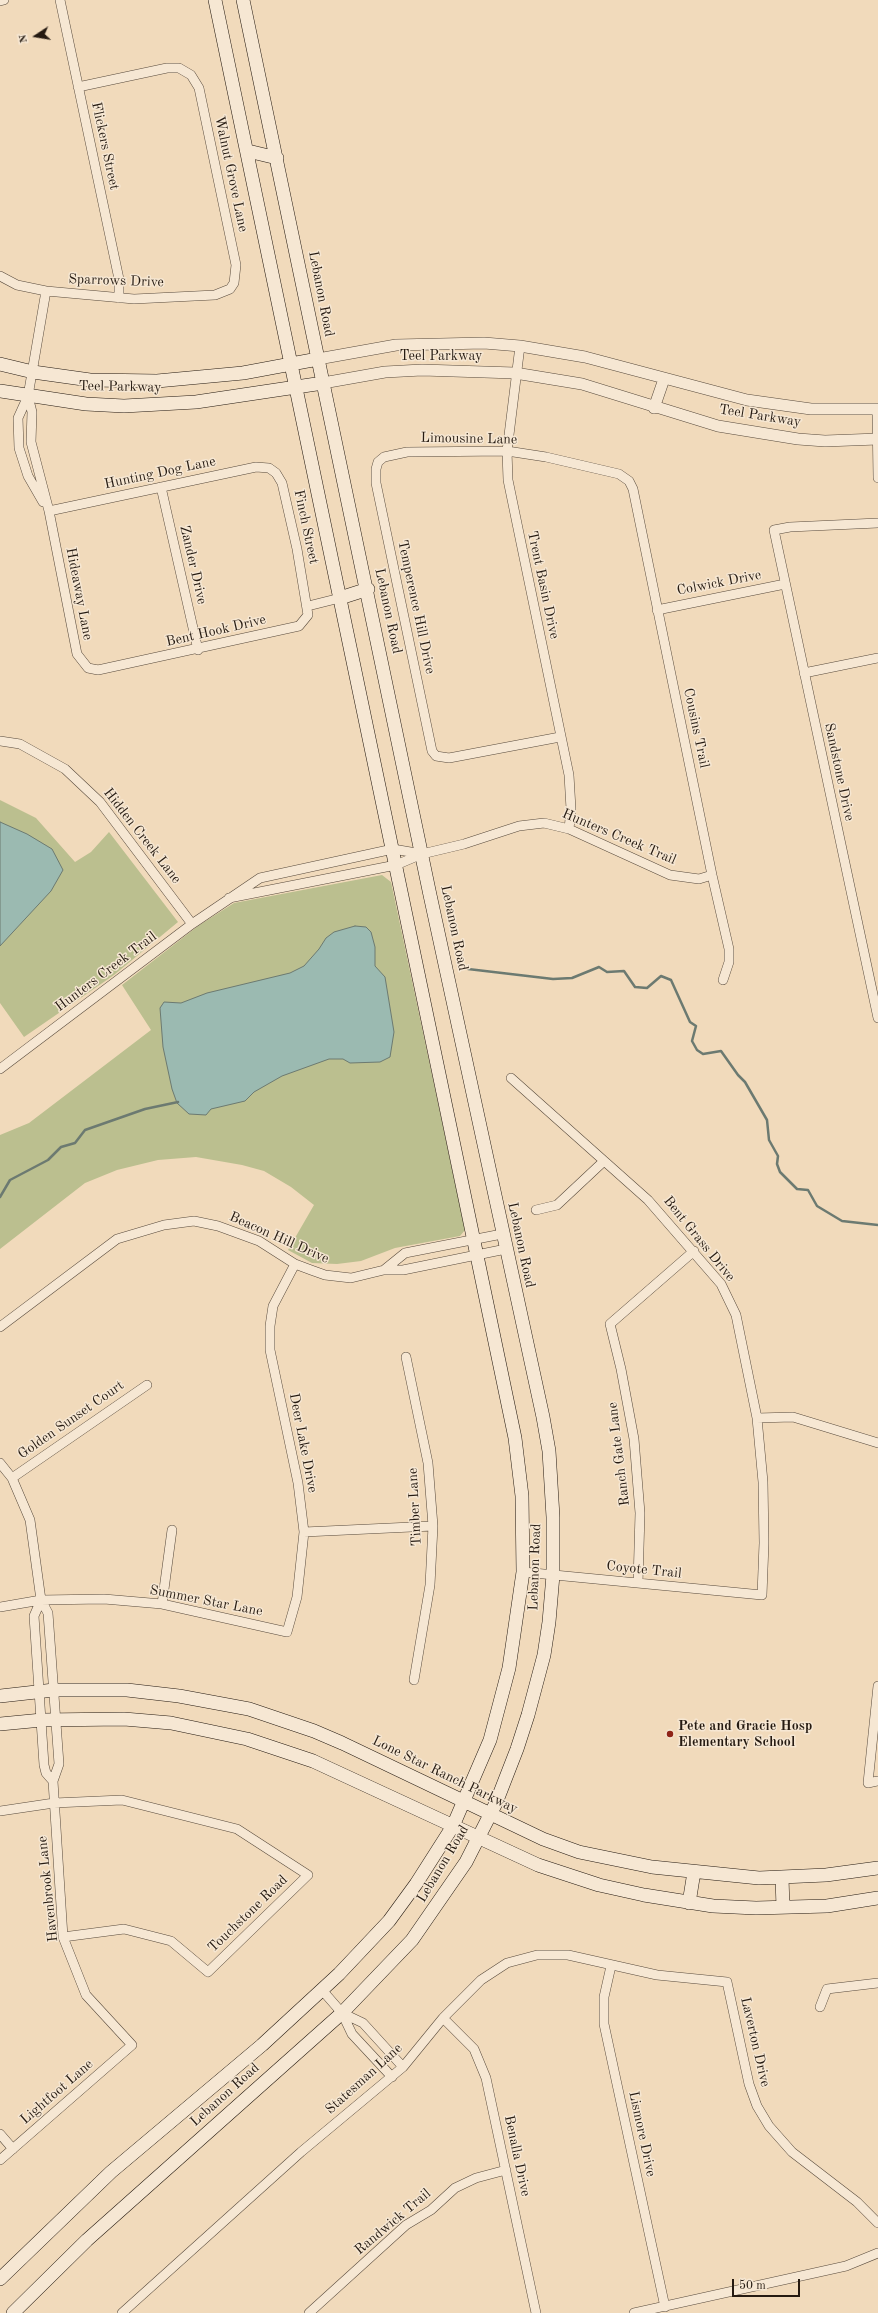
<!DOCTYPE html>
<html>
<head>
<meta charset="utf-8">
<style>
  body { margin:0 }
  #map { position:relative; width:878px; height:2313px; overflow:hidden; background:#f1dabb; font-family:"Old Standard TT",serif }
  canvas { display:block }
  .north { position:absolute; left:16px; top:16px; width:40px; height:40px; -webkit-text-stroke:3px #f6e7d3; paint-order:stroke; rotate:258deg; font-size:11px; font-weight:700; line-height:16px; text-align:center; color:#251a11 }
  .north::after { content:''; display:block; margin:auto; width:14px; height:18px; background:#251a11; clip-path:polygon(50% 0,100% 100%,50% 72%,0 100%) }
  .scale { position:absolute; left:732px; top:2279px; width:68px; height:18px; box-sizing:border-box; border:2px solid #251a11; border-top:0; padding-left:5px; font-size:12px; line-height:14px; white-space:nowrap; color:#251a11; -webkit-text-stroke:3px #f6e7d3; paint-order:stroke }
</style>
</head>
<body>
<div id="map">
<canvas width="878" height="2313"></canvas>
<div class="north">N</div>
<div class="scale">50 m</div>
</div>
<script>
const g = document.querySelector('canvas').getContext('2d');
g.lineJoin = 'round';
function fillPath(path, color) { g.fillStyle = color; g.fill(path, 'evenodd'); }
const poly = rows => new Path2D(rows.map(r => 'M' + r).join(''));
function stroke(path, color, width, dash) { g.strokeStyle = color; g.lineWidth = width; g.lineCap = dash ? 'butt' : 'round'; g.setLineDash(dash || []); g.stroke(path); }
function label(font, color, halo, rows, align = 'center') {
  g.font = font + ' "Old Standard TT",serif'; g.lineWidth = 3; g.setLineDash([]); g.textBaseline = 'middle'; g.strokeStyle = halo; g.fillStyle = color; for (const [text, x, y, turn = 0] of rows) {
    g.save(); g.translate(x, y); g.rotate((+turn || 0) * Math.PI / 180); g.textAlign = isNaN(turn) ? turn : align; if (halo) g.strokeText(text, 0, 0); g.fillText(text, 0, 0); g.restore();
  }
}
const green = poly([
  [0,800,36,818,75,862,91,852,109,832,178,922,114,975,24,1037,0,1003],
  [382,875,391,882,465,1230,460,1236,395,1248,361,1261,337,1264,312,1263,288,1250,314,1205,291,1187,264,1171,242,1165,196,1157,158,1160,117,1170,85,1183,0,1249,0,1135,29,1123,151,1030,122,985,198,926,234,903]
]);
const water = poly([
  [0,822,27,834,52,849,63,870,51,891,0,946,0,822],
  [355,926,366,927,371,932,375,947,375,966,385,977,394,1032,390,1057,380,1062,350,1063,343,1059,329,1059,282,1076,254,1092,245,1101,211,1109,206,1115,189,1114,177,1103,172,1089,163,1047,160,1008,164,1002,181,1003,207,993,290,973,304,966,319,949,326,938,334,932,355,926]
]);
const stream = poly([
  [468,969,553,979,572,978,599,967,607,972,624,971,635,987,647,988,661,976,671,980,690,1022,696,1026,692,1041,697,1050,703,1054,721,1051,738,1075,745,1082,767,1120,769,1140,778,1156,777,1164,780,1172,797,1189,808,1190,817,1206,842,1221,878,1225],
  [0,1197,10,1180,48,1160,61,1147,75,1143,85,1130,145,1109,178,1102]
]);
const minor = poly([
  [60,0,119,279,119,298],
  [0,1,4,0],
  [0,276,17,285,46,291,134,299,215,295,230,289,234,283,236,265,199,88,191,75,179,68,167,68,78,87],
  [520,346,507,451,508,480,569,775,571,809,569,829],
  [28,396,32,412,31,442,49,511,77,654,88,668,98,670,299,626,308,615,297,549,282,483,276,473,269,468,256,467,49,511],
  [877,409,878,478],
  [161,487,198,650],
  [43,502,28,476,19,448,18,418,28,396,46,291],
  [878,523,790,527,774,530,878,1018],
  [308,606,340,598],
  [657,610,785,584],
  [804,673,878,658],
  [560,737,449,758,436,756,432,751,376,483,376,469,378,462,384,457,407,452,507,451,546,457,619,474,629,481,633,489,712,875,729,949,729,962,723,980],
  [0,741,20,744,65,769,100,802,192,924],
  [229,898,396,865,422,854,464,844,519,826,544,823,569,829,670,875,699,879,712,875],
  [0,1069,192,924,260,878,393,849,422,854],
  [511,1078,648,1200,721,1284,736,1315,757,1418,763,1482,764,1543,762,1595,523,1572],
  [536,1210,557,1205,604,1161],
  [384,1270,405,1253,502,1234],
  [0,1327,117,1239,164,1225,194,1221,218,1226,259,1241,295,1264,311,1270,325,1275,351,1278,384,1270,403,1270,506,1249],
  [406,1357,428,1463,433,1526,430,1585,414,1680],
  [757,1418,793,1417,878,1443],
  [0,1463,12,1478,30,1520,41,1600,48,1613,59,1764,53,1781,63,1937,86,1995,132,2045,0,2160],
  [12,1478,147,1385],
  [304,1532,433,1526],
  [638,1583,640,1513,634,1439,621,1369,610,1324,694,1251],
  [41,1600,34,1616,44,1765,46,1773,53,1781],
  [162,1604,172,1530],
  [0,1607,41,1600,104,1599,162,1604,287,1632,297,1597,304,1532,298,1483,270,1350,270,1326,273,1306,295,1264],
  [878,1686,868,1783,878,1781],
  [0,1811,54,1803,122,1800,237,1829,308,1875,208,1972,171,1941,124,1929,63,1937],
  [611,1966,604,1997,604,2024,665,2307],
  [322,1990,342,2013,352,2034,392,2077],
  [820,2007,827,1989,878,1983],
  [342,2013,363,2023,403,2067],
  [443,2018,474,2049,486,2078,536,2313],
  [0,2134,13,2149],
  [122,2313,301,2152,403,2067,443,2018,481,1980,507,1963,537,1955,568,1955,657,1975,727,1982,749,2084,757,2106,769,2126,792,2152,857,2202,878,2223],
  [309,2313,406,2225,431,2210,455,2188,476,2178,506,2170],
  [634,2313,846,2266,878,2253]
]);
const tertiary = poly([
  [318,359,396,345,484,343,520,346,585,357,747,400,811,409,878,409],
  [323,383,385,372,422,370,515,373,582,384,718,426,798,439,825,441,878,439],
  [654,408,664,379]
]);
const secondary = poly([
  [248,151,277,158],
  [0,364,33,372,90,380,157,381,243,373,318,359],
  [0,391,86,404,124,406,196,402,323,383],
  [340,598,368,589],
  [0,1696,54,1690,127,1690,179,1696,249,1709,314,1731,342,1743,543,1839,579,1852,652,1867,759,1878,826,1875,878,1868],
  [0,1724,42,1720,124,1719,171,1723,247,1739,313,1761,538,1865,599,1885,644,1895,713,1906,756,1908,827,1906,878,1898],
  [782,1878,783,1907],
  [689,1903,694,1872],
  [0,2279,111,2172,262,2045,339,1974,389,1921,416,1884,453,1826,490,1740,509,1668,523,1572,522,1496,515,1438,215,0],
  [13,2313,87,2240,342,2013,412,1940,466,1862,496,1803,517,1749,528,1715,544,1655,549,1622,553,1575,553,1517,549,1451,543,1417,430,895,243,0]
]);
const markers = [
  [670,1734,4,"#8f2418"]
];
const streetNames = [
  ["Flickers Street",105,146,78],
  ["Walnut Grove Lane",231,174,78],
  ["Sparrows Drive",116,281,2],
  ["Lebanon Road",321,294,79],
  ["Teel Parkway",441,356],
  ["Teel Parkway",120,387,1],
  ["Teel Parkway",760,416,9],
  ["Limousine Lane",469,439,1],
  ["Hunting Dog Lane",160,473,-12],
  ["Finch Street",306,527,78],
  ["Zander Drive",193,565,77],
  ["Colwick Drive",719,583,-11],
  ["Trent Basin Drive",543,585,78],
  ["Hideaway Lane",79,594,79],
  ["Temperence Hill Drive",416,607,78],
  ["Lebanon Road",388,611,78],
  ["Bent Hook Drive",216,631,-13],
  ["Cousins Trail",696,728,78],
  ["Sandstone Drive",839,772,78],
  ["Hidden Creek Lane",142,836,52],
  ["Hunters Creek Trail",619,837,23],
  ["Lebanon Road",454,928,78],
  ["Hunters Creek Trail",106,972,-37],
  ["Beacon Hill Drive",279,1238,24],
  ["Bent Grass Drive",699,1239,51],
  ["Lebanon Road",521,1245,78],
  ["Golden Sunset Court",71,1420,-35],
  ["Deer Lake Drive",303,1443,79],
  ["Ranch Gate Lane",619,1454,-97],
  ["Timber Lane",415,1507,-93],
  ["Lebanon Road",535,1567,-88],
  ["Coyote Trail",644,1570,6],
  ["Summer Star Lane",206,1601,11],
  ["Lone Star Ranch Parkway",445,1775,26],
  ["Lebanon Road",443,1864,-59],
  ["Havenbrook Lane",48,1889,-96],
  ["Touchstone Road",248,1914,-44],
  ["Laverton Drive",755,2042,77],
  ["Statesman Lane",364,2079,-42],
  ["Lightfoot Lane",57,2092,-41],
  ["Lebanon Road",225,2095,-42],
  ["Lismore Drive",642,2134,78],
  ["Benalla Drive",517,2156,78],
  ["Randwick Trail",393,2222,-40]
];
const poiNames = [
  ["Pete and Gracie Hosp",678,1726],
  ["Elementary School",678,1742]
];
fillPath(green, '#bbbf8f');
fillPath(water, '#9bbab1');
stroke(water, '#6c7a71', 1);
stroke(stream, '#6c7a71', 2.5);
stroke(minor, '#584a3c', 10);
stroke(tertiary, '#584a3c', 12);
stroke(secondary, '#251a11', 14);
stroke(minor, '#f6e7d3', 9);
stroke(tertiary, '#f6e7d3', 11);
stroke(secondary, '#f6e7d3', 13);
for (const [x, y, r, color] of markers) { const dot = new Path2D(); dot.arc(x, y, r, 0, 2 * Math.PI); g.fillStyle = color; g.fill(dot); stroke(dot, '#f6e7d3', 1.5); }
label('14px', '#251a11', '#f6e7d3', streetNames);
label('bold 14px', '#251a11', '#f6e7d3', poiNames, 'left');
</script>
</body>
</html>
